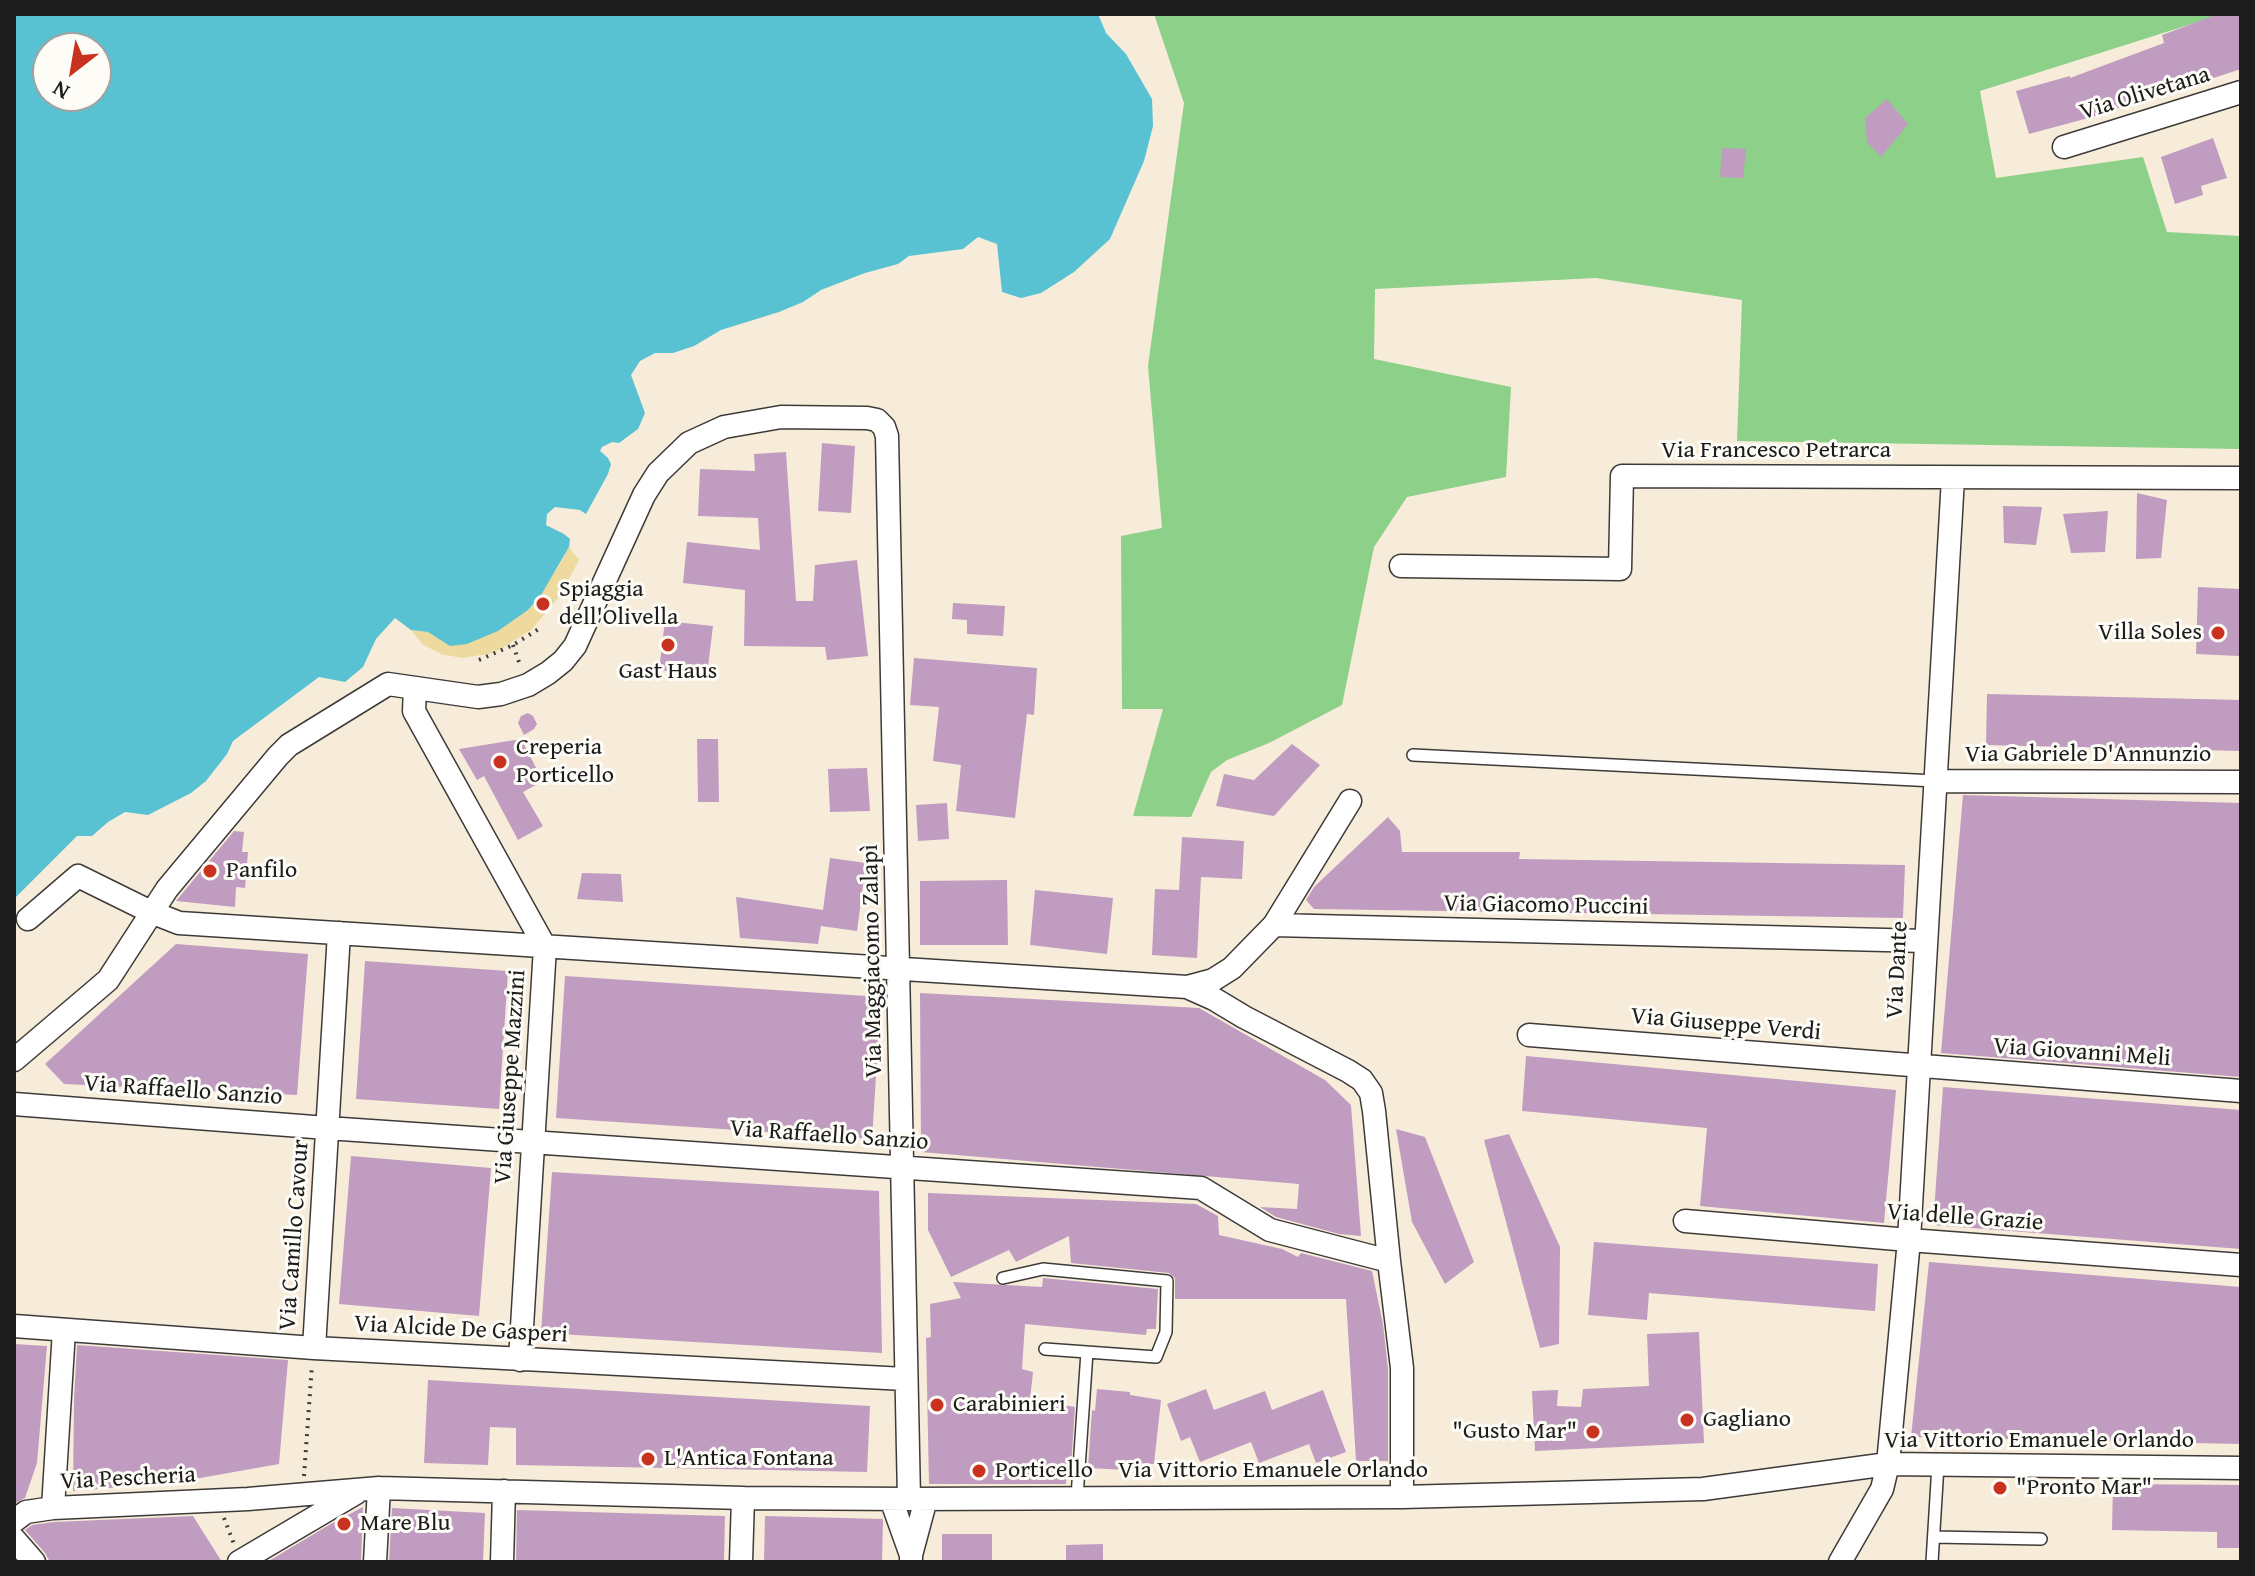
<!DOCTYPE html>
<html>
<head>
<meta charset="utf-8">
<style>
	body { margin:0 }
	#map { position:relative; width:2255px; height:1576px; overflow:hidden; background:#f7ecd9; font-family:"Gentium Book Plus",serif }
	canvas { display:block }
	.frame { position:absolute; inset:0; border:16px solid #1c1c1c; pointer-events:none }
	.north { position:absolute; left:32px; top:32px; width:80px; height:80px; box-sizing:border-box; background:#fdfcf7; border:2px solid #a3a29f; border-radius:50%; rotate:211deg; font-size:22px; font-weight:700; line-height:32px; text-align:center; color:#1c1c1c }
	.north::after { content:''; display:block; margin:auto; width:28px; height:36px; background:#c8321e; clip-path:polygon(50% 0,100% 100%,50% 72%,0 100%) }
</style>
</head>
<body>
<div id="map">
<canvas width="2255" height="1576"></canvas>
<div class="frame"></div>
<div class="north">N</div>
</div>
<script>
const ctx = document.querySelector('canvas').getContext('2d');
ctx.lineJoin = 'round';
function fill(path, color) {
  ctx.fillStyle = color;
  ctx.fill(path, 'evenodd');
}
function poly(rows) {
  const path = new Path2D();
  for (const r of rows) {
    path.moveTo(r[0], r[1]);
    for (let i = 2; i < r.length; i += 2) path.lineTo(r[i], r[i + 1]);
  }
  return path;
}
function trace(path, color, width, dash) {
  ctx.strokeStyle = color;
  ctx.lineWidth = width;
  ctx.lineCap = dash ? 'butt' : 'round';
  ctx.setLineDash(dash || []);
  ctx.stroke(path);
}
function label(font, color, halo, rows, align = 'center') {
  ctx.font = font + ' "Gentium Book Plus",serif';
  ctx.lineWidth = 6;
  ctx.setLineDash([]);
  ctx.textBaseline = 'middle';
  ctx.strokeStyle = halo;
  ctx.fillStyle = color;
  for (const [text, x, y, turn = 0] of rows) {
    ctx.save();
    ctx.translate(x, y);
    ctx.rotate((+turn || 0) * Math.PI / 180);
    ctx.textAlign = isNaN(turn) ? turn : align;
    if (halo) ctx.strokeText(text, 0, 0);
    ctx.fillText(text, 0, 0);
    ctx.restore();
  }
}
fill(poly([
	[1154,14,2223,14,1980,91,1996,178,2143,157,2167,232,2241,236,2241,449,1737,441,1742,300,1596,278,1375,289,1374,359,1511,387,1506,477,1407,497,1374,547,1342,705,1269,743,1227,760,1211,772,1191,817,1133,816,1163,709,1122,709,1121,536,1162,528,1148,366,1184,103]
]), '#8dd089');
fill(poly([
	[569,547,579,560,559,597,531,630,494,653,462,658,441,654,422,644,411,630,428,632,511,620,528,610,560,564]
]), '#eeda9e');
fill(poly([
	[14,14,1098,14,1106,33,1126,54,1152,99,1153,126,1144,161,1110,239,1074,272,1041,293,1021,298,1002,292,997,244,978,237,963,249,909,256,898,264,865,273,821,290,803,302,779,312,721,330,694,346,673,353,655,353,640,361,631,375,645,413,638,429,619,443,612,442,602,447,600,451,608,458,611,464,608,474,586,514,580,510,555,507,547,514,546,525,564,534,570,539,569,547,541,595,528,610,498,631,467,644,450,646,428,632,411,630,395,618,376,639,363,667,345,682,319,677,233,741,227,754,206,781,191,793,148,815,125,812,108,822,92,836,77,836,14,899],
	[48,48,96,48,96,96,48,96]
]), '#58c2d3');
fill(poly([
	[2218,14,2241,14,2241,69,2174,91,2174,88,2103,114,2029,134,2016,91,2070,76,2070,78,2164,43,2162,35],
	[1887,99,1908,124,1881,157,1867,142,1865,118],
	[2213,138,2227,178,2201,186,2203,195,2175,204,2161,157],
	[1722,148,1746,149,1743,178,1720,177],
	[822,443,855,446,851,513,818,511],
	[786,452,796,601,813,601,815,565,857,560,868,656,827,660,825,647,744,646,745,590,683,583,687,542,760,550,758,518,698,516,700,469,755,471,754,454],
	[2137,493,2167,500,2161,558,2136,559],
	[2003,506,2042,507,2036,545,2004,543],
	[2108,511,2105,552,2071,553,2063,514],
	[2198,587,2241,589,2239,656,2196,654],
	[953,603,1005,606,1003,636,967,634,967,620,952,619],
	[665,621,713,626,707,675,659,670],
	[914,658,1037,668,1034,715,1027,714,1015,818,956,811,961,765,933,761,939,707,910,705],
	[1987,694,2241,700,2241,751,1986,745],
	[528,713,533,716,537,724,534,729,524,735,518,723,521,716],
	[521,739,543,781,523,792,543,826,518,840,484,776,477,780,459,749],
	[697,739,718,739,719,802,698,802],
	[1292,744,1320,765,1274,816,1216,806,1224,774,1254,780],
	[867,768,870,811,830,812,828,769],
	[1963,795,2241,803,2241,1077,1941,1053],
	[947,803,949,839,918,841,916,805],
	[1388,817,1400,831,1402,852,1520,852,1519,859,1905,865,1903,918,1314,909,1306,900,1314,887],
	[234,831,244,832,242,852,248,852,245,888,236,887,235,907,176,901],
	[1182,837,1244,841,1242,879,1201,877,1197,958,1152,955,1155,889,1179,890],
	[830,858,866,863,857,931,821,926,818,944,740,938,736,897,823,910],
	[582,873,621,874,623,902,577,899],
	[1007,880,1008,945,920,945,920,881],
	[1035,890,1113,898,1107,954,1030,945],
	[176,944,308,954,297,1095,64,1084,45,1064],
	[365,961,508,971,499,1109,356,1099],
	[565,976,881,997,872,1139,556,1118],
	[920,993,1199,1008,1325,1080,1351,1105,1361,1236,1339,1234,1276,1217,1260,1207,1297,1209,1299,1184,921,1152],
	[1526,1056,1896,1090,1884,1223,1700,1206,1707,1128,1522,1111],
	[1943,1087,2241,1110,2241,1249,1933,1225],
	[1396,1129,1425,1137,1474,1262,1445,1284,1412,1222],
	[1509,1134,1560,1247,1559,1344,1540,1348,1484,1140],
	[351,1156,491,1168,479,1316,339,1304],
	[552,1172,879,1191,882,1353,541,1333],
	[928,1193,1196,1204,1218,1216,1219,1235,1282,1249,1298,1257,1301,1253,1372,1271,1383,1324,1388,1369,1388,1461,1356,1461,1346,1299,1175,1299,1175,1278,1169,1273,1071,1263,1069,1236,1016,1262,1009,1250,951,1277,928,1230],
	[1594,1242,1878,1264,1875,1311,1649,1293,1647,1320,1588,1315],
	[1929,1262,2241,1287,2241,1444,1911,1437],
	[1043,1278,1158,1289,1156,1329,1147,1329,1146,1335,1025,1324,1022,1369,1033,1372,1030,1400,1075,1407,1071,1467,1068,1466,1066,1484,929,1484,926,1338,931,1337,930,1304,961,1298,953,1282,1042,1287],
	[1699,1332,1704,1443,1535,1451,1532,1391,1558,1390,1557,1406,1581,1407,1583,1389,1649,1386,1647,1334],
	[14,1344,47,1346,37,1463,25,1498,14,1504],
	[77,1345,288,1360,279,1464,172,1483,73,1491,74,1400],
	[428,1380,870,1406,867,1472,516,1465,516,1428,490,1427,488,1465,424,1463],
	[1097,1389,1130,1392,1130,1395,1161,1400,1154,1464,1127,1463,1126,1470,1088,1468,1092,1410,1095,1411],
	[1206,1389,1214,1410,1265,1391,1272,1410,1323,1390,1346,1452,1316,1463,1309,1444,1259,1463,1251,1442,1200,1462,1190,1437,1181,1441,1167,1404],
	[2113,1484,2241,1485,2241,1548,2217,1548,2217,1532,2112,1530],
	[363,1507,361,1562,267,1562,329,1525],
	[392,1508,485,1513,483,1562,389,1562],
	[517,1510,725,1516,724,1562,516,1562],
	[193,1516,222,1562,50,1562,45,1553,25,1530,32,1525,54,1522],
	[765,1516,883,1519,882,1562,764,1562],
	[942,1534,992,1534,992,1562,942,1562],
	[1103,1544,1103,1562,1066,1562,1066,1545]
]), '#c09cc0');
const service = poly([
	[1413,755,1935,781],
	[1003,1278,1043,1269,1167,1281,1166,1332,1156,1357,1045,1349],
	[1077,1497,1087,1352],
	[1934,1537,2041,1539],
	[1932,1562,1938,1465]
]);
const minor = poly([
	[2064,147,2241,92],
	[1401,566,1620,569,1622,476,2241,478],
	[415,688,414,711,545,947,520,1360],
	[1935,781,2241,782],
	[28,919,78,876,151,912,179,923,1187,987,1214,999,1244,1017,1348,1071,1362,1080,1371,1093,1374,1111,1389,1261],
	[1274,925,1350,801],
	[1187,987,1213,980,1232,968,1274,925,1926,941],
	[1529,1035,2241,1091],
	[14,1060,108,980,167,889,278,756,289,745,388,684,478,697,501,694,528,685,548,673,563,661,575,646,644,495,658,473,689,443,724,427,781,417,867,418,877,420,884,427,887,436,909,1499],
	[14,1104,327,1128,1201,1188,1270,1230,1389,1261,1402,1368,1402,1497],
	[1685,1221,1909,1240,2241,1265],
	[14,1326,314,1348,905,1379],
	[314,1348,339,933],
	[891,1499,911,1555],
	[53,1508,64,1330],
	[14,1521,26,1512,53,1508,248,1499,379,1488,743,1498,909,1499,1402,1497,1703,1489,1888,1464,2241,1468],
	[14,1539,34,1562],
	[239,1562,356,1493],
	[375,1562,379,1488],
	[502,1562,504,1491],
	[741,1562,743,1498],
	[911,1562,911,1555,926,1499],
	[1840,1562,1882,1489,1888,1464,1909,1240,1953,478]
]);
trace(service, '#3d3b38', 14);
trace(minor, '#3d3b38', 25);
trace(poly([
	[513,645,520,665],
	[479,660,513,645,542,627],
	[304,1476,312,1365],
	[224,1518,234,1544]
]), '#3d3b38', 4, [2, 6]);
trace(service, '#fff', 11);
trace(minor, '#fff', 22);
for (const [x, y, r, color] of [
	[543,604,8,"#c8321e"],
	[2218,633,8,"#c8321e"],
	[668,645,8,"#c8321e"],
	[500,762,8,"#c8321e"],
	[210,871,8,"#c8321e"],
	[937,1405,8,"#c8321e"],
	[1687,1420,8,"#c8321e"],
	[1593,1432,8,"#c8321e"],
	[648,1459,8,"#c8321e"],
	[979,1471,8,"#c8321e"],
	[2000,1488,8,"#c8321e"],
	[344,1524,8,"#c8321e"]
]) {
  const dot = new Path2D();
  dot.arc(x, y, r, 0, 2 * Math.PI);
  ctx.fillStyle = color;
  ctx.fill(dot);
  trace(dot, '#fdfcf7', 3);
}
label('24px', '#1c1c1c', '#fdfcf7', [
	["Via Olivetana",2145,94,-17],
	["Via Francesco Petrarca",1776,451],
	["Via Gabriele D'Annunzio",2088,755],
	["Via Giacomo Puccini",1546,906,1],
	["Via Maggiacomo Zalapì",873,961,-91],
	["Via Dante",1898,970,-87],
	["Via Giuseppe Verdi",1726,1025,5],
	["Via Giovanni Meli",2082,1053,4],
	["Via Giuseppe Mazzini",511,1077,-86],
	["Via Raffaello Sanzio",183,1091,4],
	["Via Raffaello Sanzio",829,1136,4],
	["Via delle Grazie",1965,1218,4],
	["Via Camillo Cavour",295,1235,-86],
	["Via Alcide De Gasperi",461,1330,3],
	["Via Vittorio Emanuele Orlando",2039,1441],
	["Via Vittorio Emanuele Orlando",1273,1471],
	["Via Pescheria",128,1479,-3]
]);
label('24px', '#1c1c1c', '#fdfcf7', [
	["Spiaggia",559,590],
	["dell'Olivella",559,618],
	["Villa Soles",2202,633,"right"],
	["Gast Haus",668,672,"center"],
	["Creperia",516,748],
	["Porticello",516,776],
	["Panfilo",226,871],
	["Carabinieri",953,1405],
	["Gagliano",1703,1420],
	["\"Gusto Mar\"",1577,1432,"right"],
	["L'Antica Fontana",664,1459],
	["Porticello",995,1471],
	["\"Pronto Mar\"",2016,1488],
	["Mare Blu",360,1524]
], 'left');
</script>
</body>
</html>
